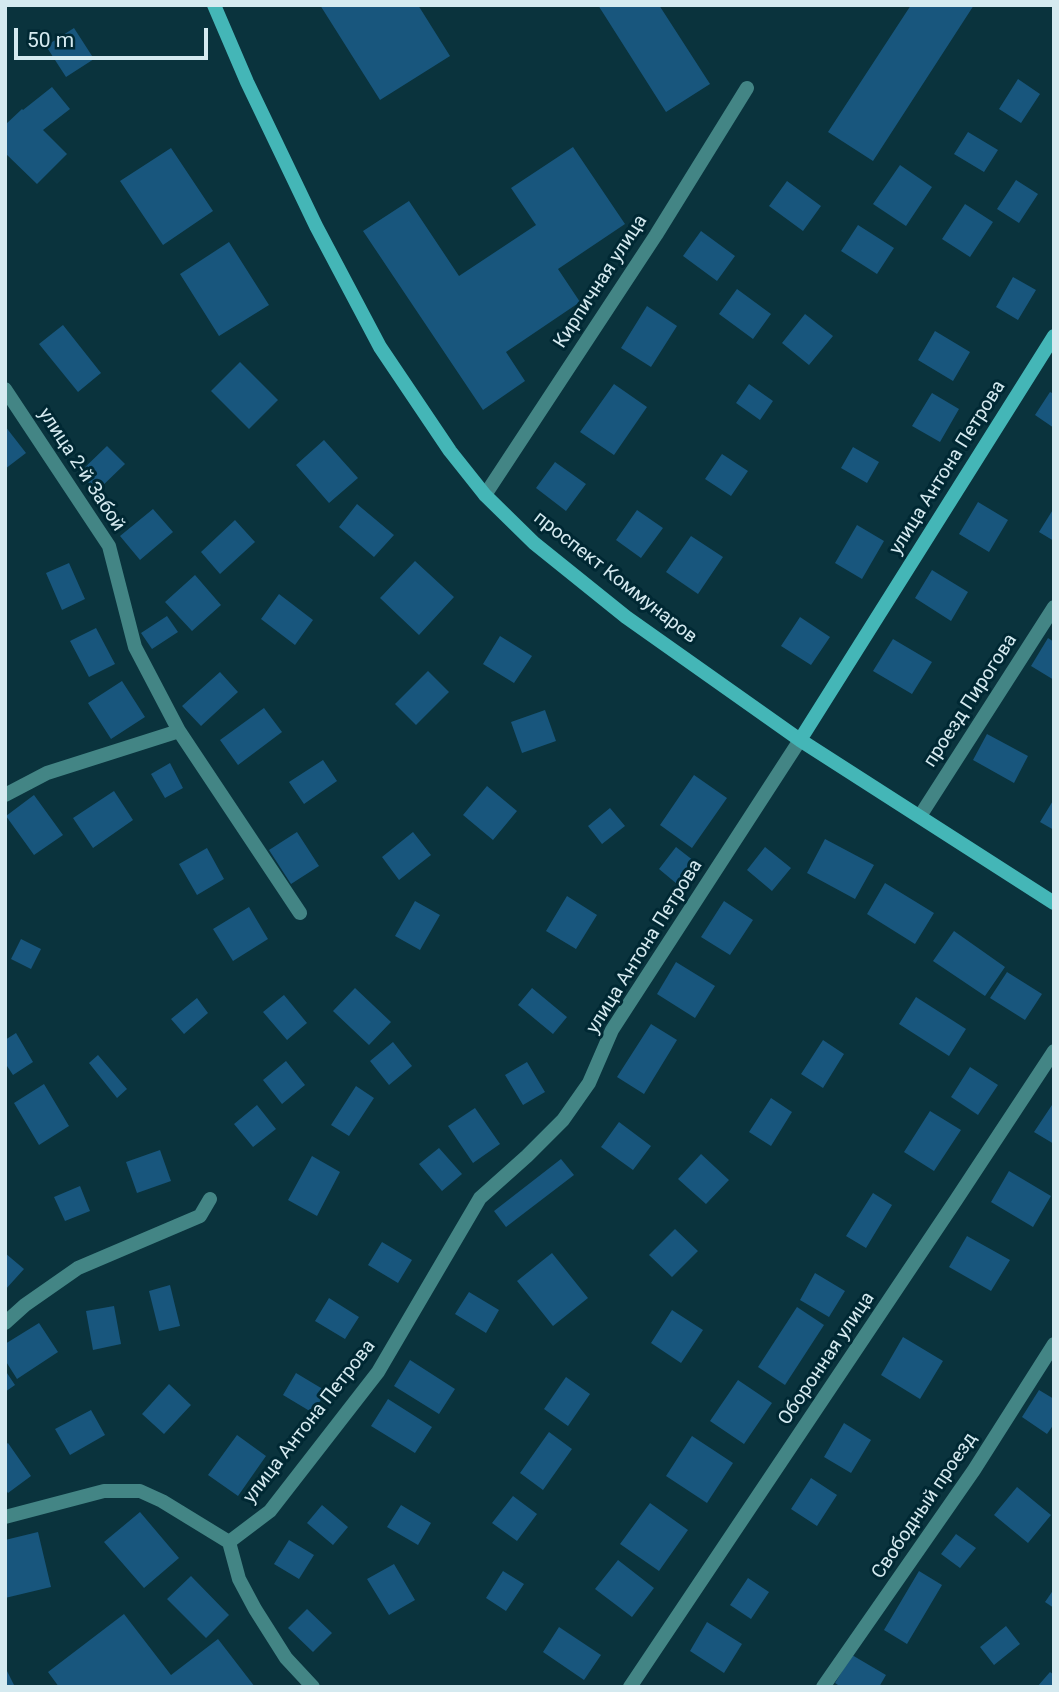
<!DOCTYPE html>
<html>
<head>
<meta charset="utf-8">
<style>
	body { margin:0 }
	#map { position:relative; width:1059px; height:1692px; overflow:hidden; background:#0a333d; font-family:Roboto,sans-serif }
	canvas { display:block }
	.frame { position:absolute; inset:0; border:7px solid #d5eaf0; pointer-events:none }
	.scale { position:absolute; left:14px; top:28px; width:194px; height:32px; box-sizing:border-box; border:4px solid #d5eaf0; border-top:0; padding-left:9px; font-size:21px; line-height:24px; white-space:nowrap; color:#d5eaf0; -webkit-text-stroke:5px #002833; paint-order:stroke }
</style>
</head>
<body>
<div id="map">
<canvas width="1059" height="1692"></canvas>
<div class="frame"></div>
<div class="scale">50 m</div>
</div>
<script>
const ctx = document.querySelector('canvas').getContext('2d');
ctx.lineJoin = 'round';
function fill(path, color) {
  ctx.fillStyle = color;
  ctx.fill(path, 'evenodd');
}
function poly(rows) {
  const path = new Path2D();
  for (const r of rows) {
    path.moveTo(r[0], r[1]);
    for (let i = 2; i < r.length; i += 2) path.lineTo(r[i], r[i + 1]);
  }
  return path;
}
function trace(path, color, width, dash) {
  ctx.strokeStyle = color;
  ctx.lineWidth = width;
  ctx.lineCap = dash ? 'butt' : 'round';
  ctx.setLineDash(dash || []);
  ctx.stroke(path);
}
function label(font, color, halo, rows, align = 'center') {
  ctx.font = font + ' Roboto,sans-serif';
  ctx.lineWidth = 6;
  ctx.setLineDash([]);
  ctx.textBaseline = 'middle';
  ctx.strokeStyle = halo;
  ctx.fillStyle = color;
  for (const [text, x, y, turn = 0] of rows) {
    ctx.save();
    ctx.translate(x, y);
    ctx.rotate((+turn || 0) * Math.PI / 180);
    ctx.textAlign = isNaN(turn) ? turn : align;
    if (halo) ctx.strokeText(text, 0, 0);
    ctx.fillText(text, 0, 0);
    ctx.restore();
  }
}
fill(poly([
	[320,5,418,5,450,56,380,100],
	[598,5,659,5,710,84,666,112],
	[911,5,974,5,873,161,828,132],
	[74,28,94,59,66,77,46,46],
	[1018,79,1040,94,1021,123,999,109],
	[52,87,70,109,43,130,67,154,37,184,5,153,5,125,22,109,23,110],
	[968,132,998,150,984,172,954,154],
	[573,147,625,224,558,269,580,302,506,352,525,381,483,410,363,231,409,201,459,276,536,225,511,188],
	[171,148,213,211,163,245,120,181],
	[900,165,932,187,906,226,873,204],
	[1016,180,1038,194,1019,223,997,209],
	[787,181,821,206,803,231,769,206],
	[965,204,993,222,970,257,942,239],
	[858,225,894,248,877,274,841,251],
	[701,231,735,256,717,281,683,256],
	[229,242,269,305,219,336,180,274],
	[1013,277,1036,290,1018,320,996,307],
	[737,289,771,314,753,339,719,314],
	[647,306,677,326,651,367,621,348],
	[805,314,833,336,809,365,782,343],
	[63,325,101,373,78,392,39,344],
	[935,331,970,352,953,381,918,360],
	[240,362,278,400,249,429,211,391],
	[614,384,647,407,614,455,580,432],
	[749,384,773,401,760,420,736,403],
	[1050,392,1054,394,1054,428,1035,415],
	[932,393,959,409,940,442,912,426],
	[5,426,26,453,5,469],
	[324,440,358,478,329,503,296,465],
	[107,446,125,464,97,491,79,473],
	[853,447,879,462,867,483,841,468],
	[722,454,748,471,731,496,705,479],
	[555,462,586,484,566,511,536,488],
	[978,502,1008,520,989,552,959,534],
	[357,504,394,535,374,557,339,527],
	[1054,508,1054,541,1039,532],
	[153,509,173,532,140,560,120,536],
	[637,510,663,528,641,558,616,540],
	[235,520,255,542,220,574,201,552],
	[857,525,884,541,862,579,835,563],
	[691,536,723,557,698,594,666,572],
	[415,561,454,597,419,635,380,598],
	[69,563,85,599,62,610,46,573],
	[932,570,968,592,951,621,915,598],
	[195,575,221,605,192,631,165,602],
	[279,594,313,620,295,645,261,619],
	[167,616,178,632,152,649,141,633],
	[800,617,830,637,811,665,781,646],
	[96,628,115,664,89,677,70,641],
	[500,636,532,656,514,683,483,664],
	[1048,638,1054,642,1054,680,1031,666],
	[893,639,932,662,912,694,873,671],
	[428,671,449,692,416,725,395,704],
	[220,672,238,692,201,726,182,706],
	[122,681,145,717,111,739,88,703],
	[264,708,282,732,238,765,220,740],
	[545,710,556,741,522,753,511,722],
	[987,734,1028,756,1014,783,973,760],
	[323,760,337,781,304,804,289,782],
	[170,763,183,788,165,798,151,774],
	[694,775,727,798,692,848,660,825],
	[487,786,517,811,493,840,463,815],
	[114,791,133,820,93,848,73,818],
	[34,795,63,835,34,855,6,816],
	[1054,799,1054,830,1040,822],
	[610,808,625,826,602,844,588,826],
	[297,832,319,866,291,884,269,850],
	[413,832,431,855,399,880,382,857],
	[825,839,874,865,855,899,807,873],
	[676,847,694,861,677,884,659,869],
	[765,847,791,868,772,891,747,870],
	[207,848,224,879,197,895,179,864],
	[885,883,934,913,915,944,867,914],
	[567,896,597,915,576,949,546,931],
	[415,901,440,915,420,950,395,936],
	[724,901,753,920,730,955,701,937],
	[249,907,268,939,233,961,213,929],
	[954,931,1005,967,985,996,933,961],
	[21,939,41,949,31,969,11,959],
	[676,962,715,986,695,1018,657,994],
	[1007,972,1042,994,1025,1020,990,998],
	[355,988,391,1022,369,1045,333,1011],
	[532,988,567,1017,553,1034,518,1005],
	[284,995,307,1023,287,1040,263,1012],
	[916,997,966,1029,949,1056,899,1024],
	[197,998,208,1013,184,1034,171,1019],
	[651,1024,677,1040,644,1094,617,1077],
	[16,1033,33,1062,13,1075,5,1063,5,1040],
	[823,1040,844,1054,823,1088,801,1074],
	[393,1042,412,1066,389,1085,370,1061],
	[98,1055,127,1089,117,1098,89,1063],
	[286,1061,305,1085,282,1104,263,1080],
	[527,1062,545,1092,523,1105,505,1075],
	[970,1067,998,1085,978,1115,951,1097],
	[44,1084,69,1126,39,1145,14,1103],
	[356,1086,374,1098,349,1136,331,1125],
	[771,1098,792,1112,771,1146,749,1132],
	[1054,1102,1054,1144,1034,1132],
	[257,1105,276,1129,253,1147,234,1124],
	[475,1108,500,1144,473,1163,448,1126],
	[930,1111,961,1130,934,1171,904,1152],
	[619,1122,651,1146,633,1170,601,1147],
	[439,1148,462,1174,442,1191,419,1164],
	[160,1150,171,1181,137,1193,126,1162],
	[701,1154,729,1180,706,1204,678,1179],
	[312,1156,340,1172,317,1216,288,1200],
	[561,1159,574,1175,506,1227,494,1211],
	[1009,1171,1051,1196,1033,1227,991,1202],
	[80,1186,90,1211,65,1221,54,1197],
	[873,1193,892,1205,866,1248,846,1236],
	[675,1229,698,1251,672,1277,649,1255],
	[967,1236,1010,1260,991,1291,949,1267],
	[382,1242,412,1260,398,1283,368,1265],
	[5,1253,24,1269,5,1290],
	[552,1253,588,1298,553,1326,517,1281],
	[815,1273,845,1291,829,1317,800,1300],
	[170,1285,180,1326,159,1331,149,1291],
	[469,1292,499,1310,486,1333,455,1314],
	[329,1298,359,1317,345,1339,315,1321],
	[114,1306,121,1344,93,1350,86,1311],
	[797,1307,824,1325,785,1385,758,1367],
	[672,1310,703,1330,681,1363,651,1343],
	[39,1323,58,1352,17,1379,5,1360,5,1344],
	[903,1337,943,1361,920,1399,881,1375],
	[410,1360,455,1389,439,1414,394,1386],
	[5,1370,15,1385,5,1392],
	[296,1373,326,1391,313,1413,283,1395],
	[566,1377,590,1394,568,1426,544,1409],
	[738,1380,772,1403,744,1444,710,1421],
	[169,1384,191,1405,164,1434,142,1414],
	[1039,1390,1054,1399,1054,1424,1047,1434,1022,1417],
	[388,1399,432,1427,415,1453,371,1426],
	[91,1410,105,1435,70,1455,55,1429],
	[844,1423,871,1440,851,1473,824,1457],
	[549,1432,572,1449,543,1490,520,1473],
	[237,1435,266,1456,238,1496,208,1475],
	[692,1436,733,1463,707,1503,666,1476],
	[8,1443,31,1476,8,1493,5,1489,5,1445],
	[811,1478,837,1495,817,1526,791,1509],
	[1017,1487,1051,1515,1028,1543,994,1515],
	[513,1496,537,1514,517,1541,492,1523],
	[650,1503,688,1530,659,1571,620,1544],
	[322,1505,348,1527,333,1545,307,1523],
	[401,1505,431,1523,418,1545,387,1527],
	[140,1512,179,1558,144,1588,104,1542],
	[38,1532,51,1587,5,1598,5,1540],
	[956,1534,976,1548,960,1568,941,1554],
	[289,1540,314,1555,299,1579,274,1564],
	[618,1560,654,1588,632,1617,595,1589],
	[394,1564,415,1600,389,1615,367,1579],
	[503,1571,524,1584,506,1611,486,1598],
	[919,1571,942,1585,907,1644,884,1630],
	[191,1576,229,1615,206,1638,167,1599],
	[748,1578,769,1592,751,1619,730,1605],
	[1054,1589,1054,1608,1045,1602],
	[307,1609,332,1633,313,1652,288,1628],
	[124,1614,171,1675,218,1639,255,1687,59,1687,48,1672],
	[707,1622,742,1644,724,1673,690,1651],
	[1006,1626,1020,1644,994,1665,980,1647],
	[559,1627,601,1655,584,1680,543,1652],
	[852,1655,886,1675,879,1687,841,1687,835,1683],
	[5,1667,15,1687,5,1687],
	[1050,1672,1054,1675,1054,1687,1037,1687]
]), '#18567d');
trace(poly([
	[5,389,109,546,135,647,179,731,300,913],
	[485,495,656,235,747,88],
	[5,795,47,773,179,731],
	[920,816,1054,607],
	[5,1323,25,1305,78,1268,200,1216,210,1199],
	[5,1517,104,1491,140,1491,162,1501,229,1542],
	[229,1542,270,1511,378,1372,480,1198,527,1156,563,1120,589,1083,612,1030,800,740],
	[229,1542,239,1579,255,1609,286,1658,313,1687],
	[630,1687,956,1200,1054,1051],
	[823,1687,974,1470,1054,1344]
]), '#438585', 14);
trace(poly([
	[214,5,247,82,316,226,380,347,450,451,485,495,534,543,626,617,800,740,1054,903],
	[800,740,1054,336]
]), '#44b6b7', 14);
label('19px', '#d5eaf0', '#002833', [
	["Кирпичная улица",601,282,-57],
	["улица Антона Петрова",948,468,-58],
	["улица 2-й Забой",81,470,57],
	["проспект Коммунаров",615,578,38],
	["проезд Пирогова",971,701,-57],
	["улица Антона Петрова",645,947,-58],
	["Оборонная улица",827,1359,-56],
	["улица Антона Петрова",310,1422,-52],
	["Свободный проезд",925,1506,-56]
]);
</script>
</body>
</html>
